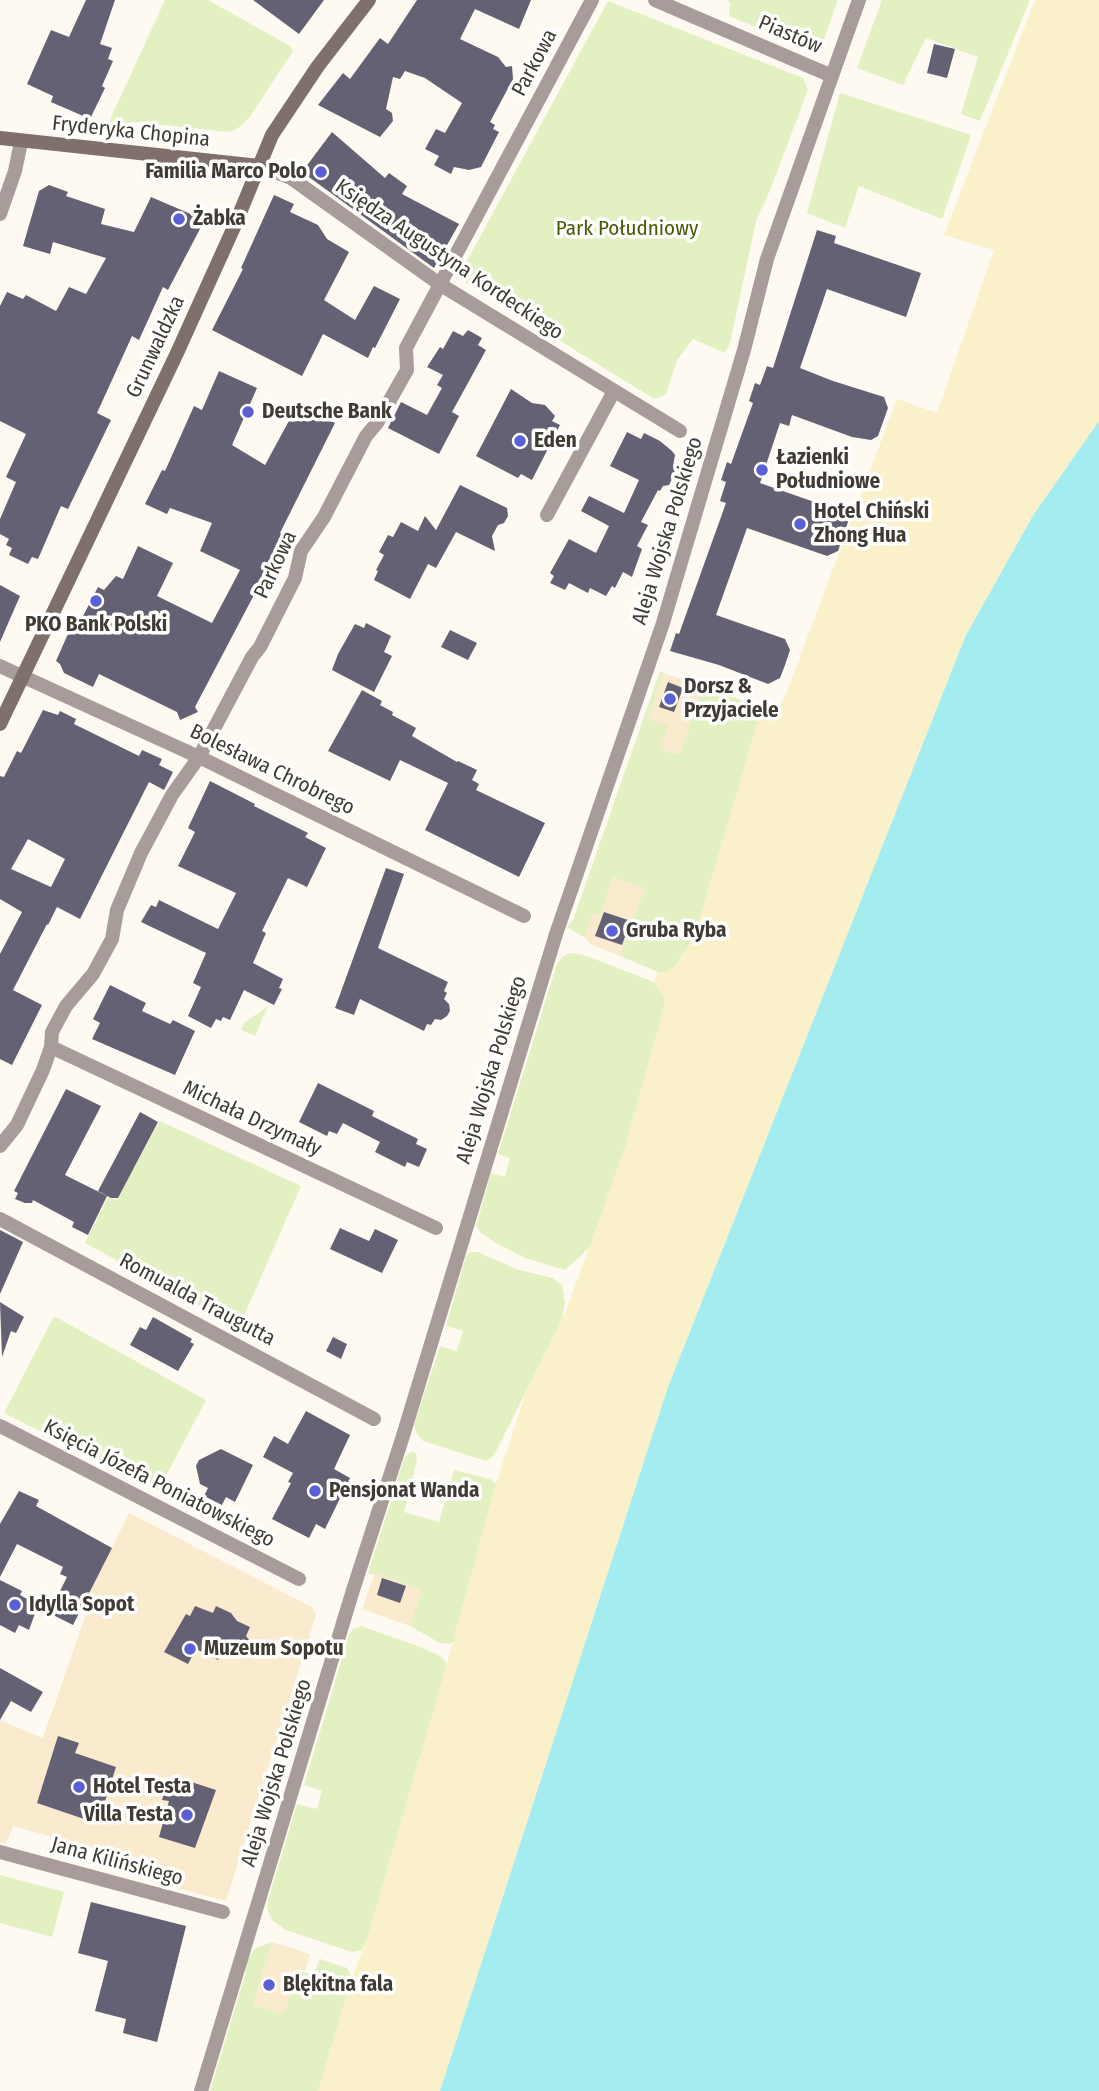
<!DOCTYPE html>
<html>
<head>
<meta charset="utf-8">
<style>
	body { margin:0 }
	canvas { display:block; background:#fef9f1 }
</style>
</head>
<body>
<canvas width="1099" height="2091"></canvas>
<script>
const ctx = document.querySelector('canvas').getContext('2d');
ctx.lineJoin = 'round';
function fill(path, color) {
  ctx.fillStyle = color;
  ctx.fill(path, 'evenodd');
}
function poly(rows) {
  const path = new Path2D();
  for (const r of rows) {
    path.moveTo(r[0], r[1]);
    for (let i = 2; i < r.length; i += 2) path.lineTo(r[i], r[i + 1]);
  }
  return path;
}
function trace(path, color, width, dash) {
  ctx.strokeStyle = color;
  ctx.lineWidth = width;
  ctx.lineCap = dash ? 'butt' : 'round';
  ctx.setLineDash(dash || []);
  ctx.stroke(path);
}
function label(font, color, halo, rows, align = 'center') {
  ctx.font = font + ' "Fira Sans Condensed",sans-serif';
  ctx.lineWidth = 7;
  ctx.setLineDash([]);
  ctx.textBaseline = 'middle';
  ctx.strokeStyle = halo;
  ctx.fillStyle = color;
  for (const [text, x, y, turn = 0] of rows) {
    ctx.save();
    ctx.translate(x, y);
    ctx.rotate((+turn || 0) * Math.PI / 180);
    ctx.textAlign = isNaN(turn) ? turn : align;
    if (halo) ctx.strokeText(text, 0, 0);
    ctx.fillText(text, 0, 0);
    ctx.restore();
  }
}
fill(poly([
	[664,673,703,686,679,755,660,748,648,719],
	[614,876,645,888,620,956,592,945,584,937,593,914,599,916],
	[129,1513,312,1607,316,1615,226,1901,150,1881,154,1865,13,1826,6,1844,0,1842,0,1720,43,1738,87,1611,82,1609],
	[375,1573,423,1590,410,1626,362,1609],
	[272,1942,310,1954,305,1971,298,1969,284,2015,253,2005]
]), '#faebcf');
fill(poly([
	[165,0,208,0,290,46,293,51,249,118,237,129,229,132,155,124,155,121,108,124],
	[726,0,838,0,821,47,813,51,729,16,730,2],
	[882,0,1030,0,980,121,961,114,978,57,926,38,903,85,857,68],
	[608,1,803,78,808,90,771,188,756,221,730,343,725,353,693,339,677,360,666,394,659,398,653,398,466,283,462,270],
	[840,93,971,135,942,219,859,186,845,228,807,213],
	[660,671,664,673,648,719,668,726,660,748,679,755,703,686,746,702,756,712,758,721,696,932,677,964,667,972,658,972,620,956,645,888,613,877,600,916,593,914,584,937,567,927,573,920],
	[571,953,584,955,654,982,666,1000,625,1148,590,1247,565,1270,525,1258,496,1243,480,1232,476,1226,491,1173,505,1177,510,1158,498,1154,557,964,562,957],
	[268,1006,255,1036,241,1030,244,1023],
	[160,1121,301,1186,239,1327,85,1243,108,1197,116,1200],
	[470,1252,478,1252,516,1269,552,1278,562,1285,565,1303,562,1320,494,1455,486,1461,423,1441,417,1434,414,1425,440,1346,457,1351,463,1331,446,1326,466,1256],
	[54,1316,206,1400,158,1491,4,1413],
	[412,1452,416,1453,417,1460,404,1512,439,1522,454,1470,490,1479,496,1484,453,1642,449,1644,440,1643,410,1626,422,1590,375,1573,374,1575,368,1573,405,1456],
	[361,1626,420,1647,442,1657,447,1664,368,1936,362,1950,352,1952,286,1930,272,1920,268,1911,268,1900,297,1804,317,1809,322,1791,304,1785,349,1635,353,1629],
	[0,1875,64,1892,52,1937,0,1923],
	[272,1942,253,2005,284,2014,298,1969,313,1976,320,1959,347,1968,352,1978,318,2091,210,2091,246,1972,244,1970,249,1956,256,1948]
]), '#e2f0c2');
fill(poly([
	[1035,0,1099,0,1099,421,1034,514,966,635,668,1387,440,2091,318,2091,352,1978,368,1936,447,1664,496,1484,526,1392,565,1314,625,1148,666,1001,654,982,658,972,667,972,677,964,696,932,758,721,756,712,773,717,786,694,897,399,937,413,994,250,944,235]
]), '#faf0ca');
fill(poly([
	[1099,421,1099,2091,440,2091,668,1387,966,635,1034,514]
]), '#a3edf0');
fill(poly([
	[86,0,115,0,100,44,112,48,108,59,113,61,102,86,105,88,90,119,51,102,53,96,27,84,51,30,69,37],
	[253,0,324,0,299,34],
	[417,0,531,0,519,29,475,9,460,39,498,57,506,67,512,66,513,79,490,122,495,125,493,129,499,132,481,167,469,170,454,167,451,174,434,165,439,156,425,149,436,129,445,133,462,103,425,78,405,71,400,79,393,77,386,109,392,113,393,121,380,137,318,105,343,73,350,79,380,38,388,44],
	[934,44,955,49,947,78,927,73],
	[332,132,385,178,389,173,407,186,402,194,459,224,434,268,302,172],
	[49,185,68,192,66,196,105,209,101,224,134,232,151,197,200,218,202,225,168,290,163,287,139,340,132,336,97,413,111,420,68,509,61,506,38,559,32,557,28,564,9,555,12,548,6,545,9,539,0,534,0,519,16,482,6,477,26,434,0,421,0,306,7,292,23,299,26,295,56,311,69,287,86,294,106,258,53,242,50,254,23,246,39,191],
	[274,195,294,204,290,212,318,225,327,239,349,252,324,300,355,320,374,286,400,299,375,348,373,347,368,358,323,334,302,376,212,330,243,269,241,268],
	[817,230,836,236,834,243,921,273,906,317,827,289,800,368,833,381,884,397,888,408,878,436,871,440,852,437,792,415,789,426,780,423,760,483,843,512,848,522,838,551,827,556,747,528,716,615,785,639,790,650,785,665,780,678,768,684,719,665,670,651,676,633,679,634,726,503,720,501,726,482,721,480,727,462,731,464,740,439,753,403,749,401,755,383,760,385,767,366,773,368],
	[468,330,482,338,478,345,486,350,452,412,459,416,439,454,388,428,401,402,427,415,442,388,437,385,443,375,427,367,440,347,443,349,453,331,463,336],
	[219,371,257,388,232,445,265,465,297,406,335,423,280,533,296,540,287,559,275,555,195,707,198,712,180,720,177,712,99,674,93,687,64,673,60,664,56,661,67,636,81,620,98,587,104,590,116,576,123,579,138,546,173,563,157,596,212,623,240,570,200,551,212,523,170,508,167,514,145,504,162,470,165,471,194,406,202,410],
	[511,389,532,403,545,405,555,416,552,421,560,425,532,480,521,474,518,478,476,456],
	[627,432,641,439,644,433,660,441,672,451,675,455,673,466,675,473,669,485,663,486,660,491,658,490,641,522,648,525,637,546,642,549,632,577,623,572,615,588,612,586,606,596,590,588,588,593,569,583,565,590,550,583,554,576,550,573,569,539,596,553,609,526,581,511,589,496,624,513,639,480,610,466],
	[460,485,507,508,508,516,504,523,498,525,492,536,495,551,456,532,436,568,428,564,410,599,374,580,378,571,376,570,384,555,379,552,388,535,393,537,401,522,418,531,425,516,436,530],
	[0,585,20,596,0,642],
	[366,623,391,636,384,652,392,656,374,692,332,670,338,654,355,624,364,628],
	[450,630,477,643,468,660,441,647],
	[668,682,683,688,674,712,659,707],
	[362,690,382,701,380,705,393,712,392,715,416,728,412,736,457,762,458,761,477,770,472,780,479,784,476,790,545,823,519,877,425,830,448,783,400,760,390,781,328,751],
	[43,710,58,715,60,711,76,719,74,724,139,756,142,750,162,759,159,765,173,772,164,790,149,782,80,919,57,907,48,925,47,924,13,990,42,1005,12,1065,0,1059,0,954,22,912,0,899,0,776,4,777,17,751,21,753],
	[28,839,65,859,51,887,11,869],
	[210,781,255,804,254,806,308,833,305,837,326,848,307,887,288,878,262,931,266,933,253,963,283,979,279,988,282,989,274,1005,244,990,230,1020,223,1017,221,1021,216,1019,211,1028,188,1016,201,987,193,983,206,953,141,922,151,905,156,907,159,900,218,929,236,893,178,866,195,832,188,828],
	[386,868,404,874,378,948,448,982,444,991,447,993,444,999,449,1004,450,1011,447,1016,441,1020,435,1019,431,1025,427,1024,424,1031,360,999,354,1015,335,1008],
	[604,912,631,921,622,945,595,936],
	[110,985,146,1003,142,1011,170,1024,173,1020,195,1031,175,1075,92,1039,100,1023,93,1019],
	[318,1083,374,1111,372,1116,418,1139,416,1144,427,1149,419,1167,407,1162,405,1167,375,1152,380,1142,343,1123,337,1134,329,1131,327,1136,299,1122],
	[66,1089,101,1106,65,1175,107,1196,88,1235,72,1227,74,1222,33,1200,32,1203,25,1203,15,1199,18,1193,14,1191],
	[140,1112,158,1122,118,1198,111,1198,98,1191],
	[340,1228,369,1241,375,1229,398,1240,382,1273,330,1249],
	[0,1230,23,1242,0,1294],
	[0,1302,24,1317,16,1333,11,1331,2,1357],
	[153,1317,192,1339,190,1342,194,1344,178,1371,130,1345,140,1327,146,1330],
	[333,1337,347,1344,341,1359,326,1351],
	[306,1411,350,1435,334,1469,350,1478,325,1529,316,1524,309,1538,272,1519,291,1483,288,1482,293,1473,263,1457,274,1436,288,1444],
	[221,1449,253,1465,235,1502,226,1497,222,1505,204,1496,208,1488,200,1484,196,1466,199,1460],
	[19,1491,39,1500,36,1506,112,1548,73,1625,49,1613,67,1577,60,1574,63,1567,17,1544,0,1577,0,1524],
	[382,1578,406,1586,400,1603,377,1595],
	[0,1580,22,1591,20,1595,38,1605,29,1630,19,1625,15,1633,0,1625],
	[195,1606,213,1613,216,1606,231,1613,237,1621,250,1627,246,1636,259,1652,226,1645,218,1660,196,1649,188,1664,164,1652,186,1614,190,1616],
	[0,1668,43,1692,31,1712,11,1701,0,1720],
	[58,1736,79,1743,75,1753,116,1767,99,1820,89,1816,87,1820,37,1803],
	[176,1777,216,1790,195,1848,159,1837,169,1801,162,1800,168,1781,174,1783],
	[91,1902,186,1926,157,2042,123,2033,126,2019,95,2011,108,1961,78,1953]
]), '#646174');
trace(poly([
	[655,0,832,76],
	[259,166,291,178,441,285,680,431],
	[0,214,15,171,21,142],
	[547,515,614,391],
	[0,666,199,757,524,916],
	[51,1047,436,1228],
	[0,1146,17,1125,43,1070,51,1047,52,1032,66,1006,93,974,112,939,117,910,141,853,172,795,199,757,252,657,260,647,295,578,301,551,324,517,366,436,377,423,407,370,406,348,592,0],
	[0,1219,374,1419],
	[0,1426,299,1579],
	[0,1852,223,1912],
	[201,2091,353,1590,402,1439,556,934,663,623,744,350,767,259,859,0]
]), '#a79c99', 14);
trace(poly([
	[0,138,259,166],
	[0,724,177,353,234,227,272,135,318,66,369,0]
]), '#7f706c', 14);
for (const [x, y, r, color] of [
	[321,172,7,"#5a5fd6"],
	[179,219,7,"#5a5fd6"],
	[248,412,7,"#5a5fd6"],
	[520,441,7,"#5a5fd6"],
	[762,470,7,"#5a5fd6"],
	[800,524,7,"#5a5fd6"],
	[96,601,7,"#5a5fd6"],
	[670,699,7,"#5a5fd6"],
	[612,931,7,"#5a5fd6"],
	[315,1491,7,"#5a5fd6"],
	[15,1605,7,"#5a5fd6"],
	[190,1649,7,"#5a5fd6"],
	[79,1787,7,"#5a5fd6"],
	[187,1815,7,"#5a5fd6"],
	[269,1985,7,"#5a5fd6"]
]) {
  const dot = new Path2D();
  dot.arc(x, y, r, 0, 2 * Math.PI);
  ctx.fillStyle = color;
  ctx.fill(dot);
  trace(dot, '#fff', 2.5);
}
label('21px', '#403c33', '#fff', [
	["Piastów",790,35,23],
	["Parkowa",535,63,-62],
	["Fryderyka Chopina",131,132,6],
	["Księdza Augustyna Kordeckiego",449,260,34],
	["Grunwaldzka",156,347,-65],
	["Aleja Wojska Polskiego",668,531,-73],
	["Parkowa",276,565,-65],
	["Bolesława Chrobrego",272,770,26],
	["Aleja Wojska Polskiego",492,1070,-73],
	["Michała Drzymały",252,1119,25],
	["Romualda Traugutta",197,1300,28],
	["Księcia Józefa Poniatowskiego",159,1484,27],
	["Aleja Wojska Polskiego",277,1773,-73],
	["Jana Kilińskiego",117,1862,15]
]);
label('bold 21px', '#403c33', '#fff', [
	["Familia Marco Polo",307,172,"right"],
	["Żabka",193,219],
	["Deutsche Bank",262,412],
	["Eden",534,441],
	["Łazienki",776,458],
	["Południowe",776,482],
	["Hotel Chiński",814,512],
	["Zhong Hua",814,536],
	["PKO Bank Polski",96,625,"center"],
	["Dorsz &",684,687],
	["Przyjaciele",684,711],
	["Gruba Ryba",626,931],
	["Pensjonat Wanda",329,1491],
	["Idylla Sopot",29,1605],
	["Muzeum Sopotu",204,1649],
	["Hotel Testa",93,1787],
	["Villa Testa",173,1815,"right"],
	["Blękitna fala",283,1985]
], 'left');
label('21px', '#4a5b06', '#fff', [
	["Park Południowy",627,229]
]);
</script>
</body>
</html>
